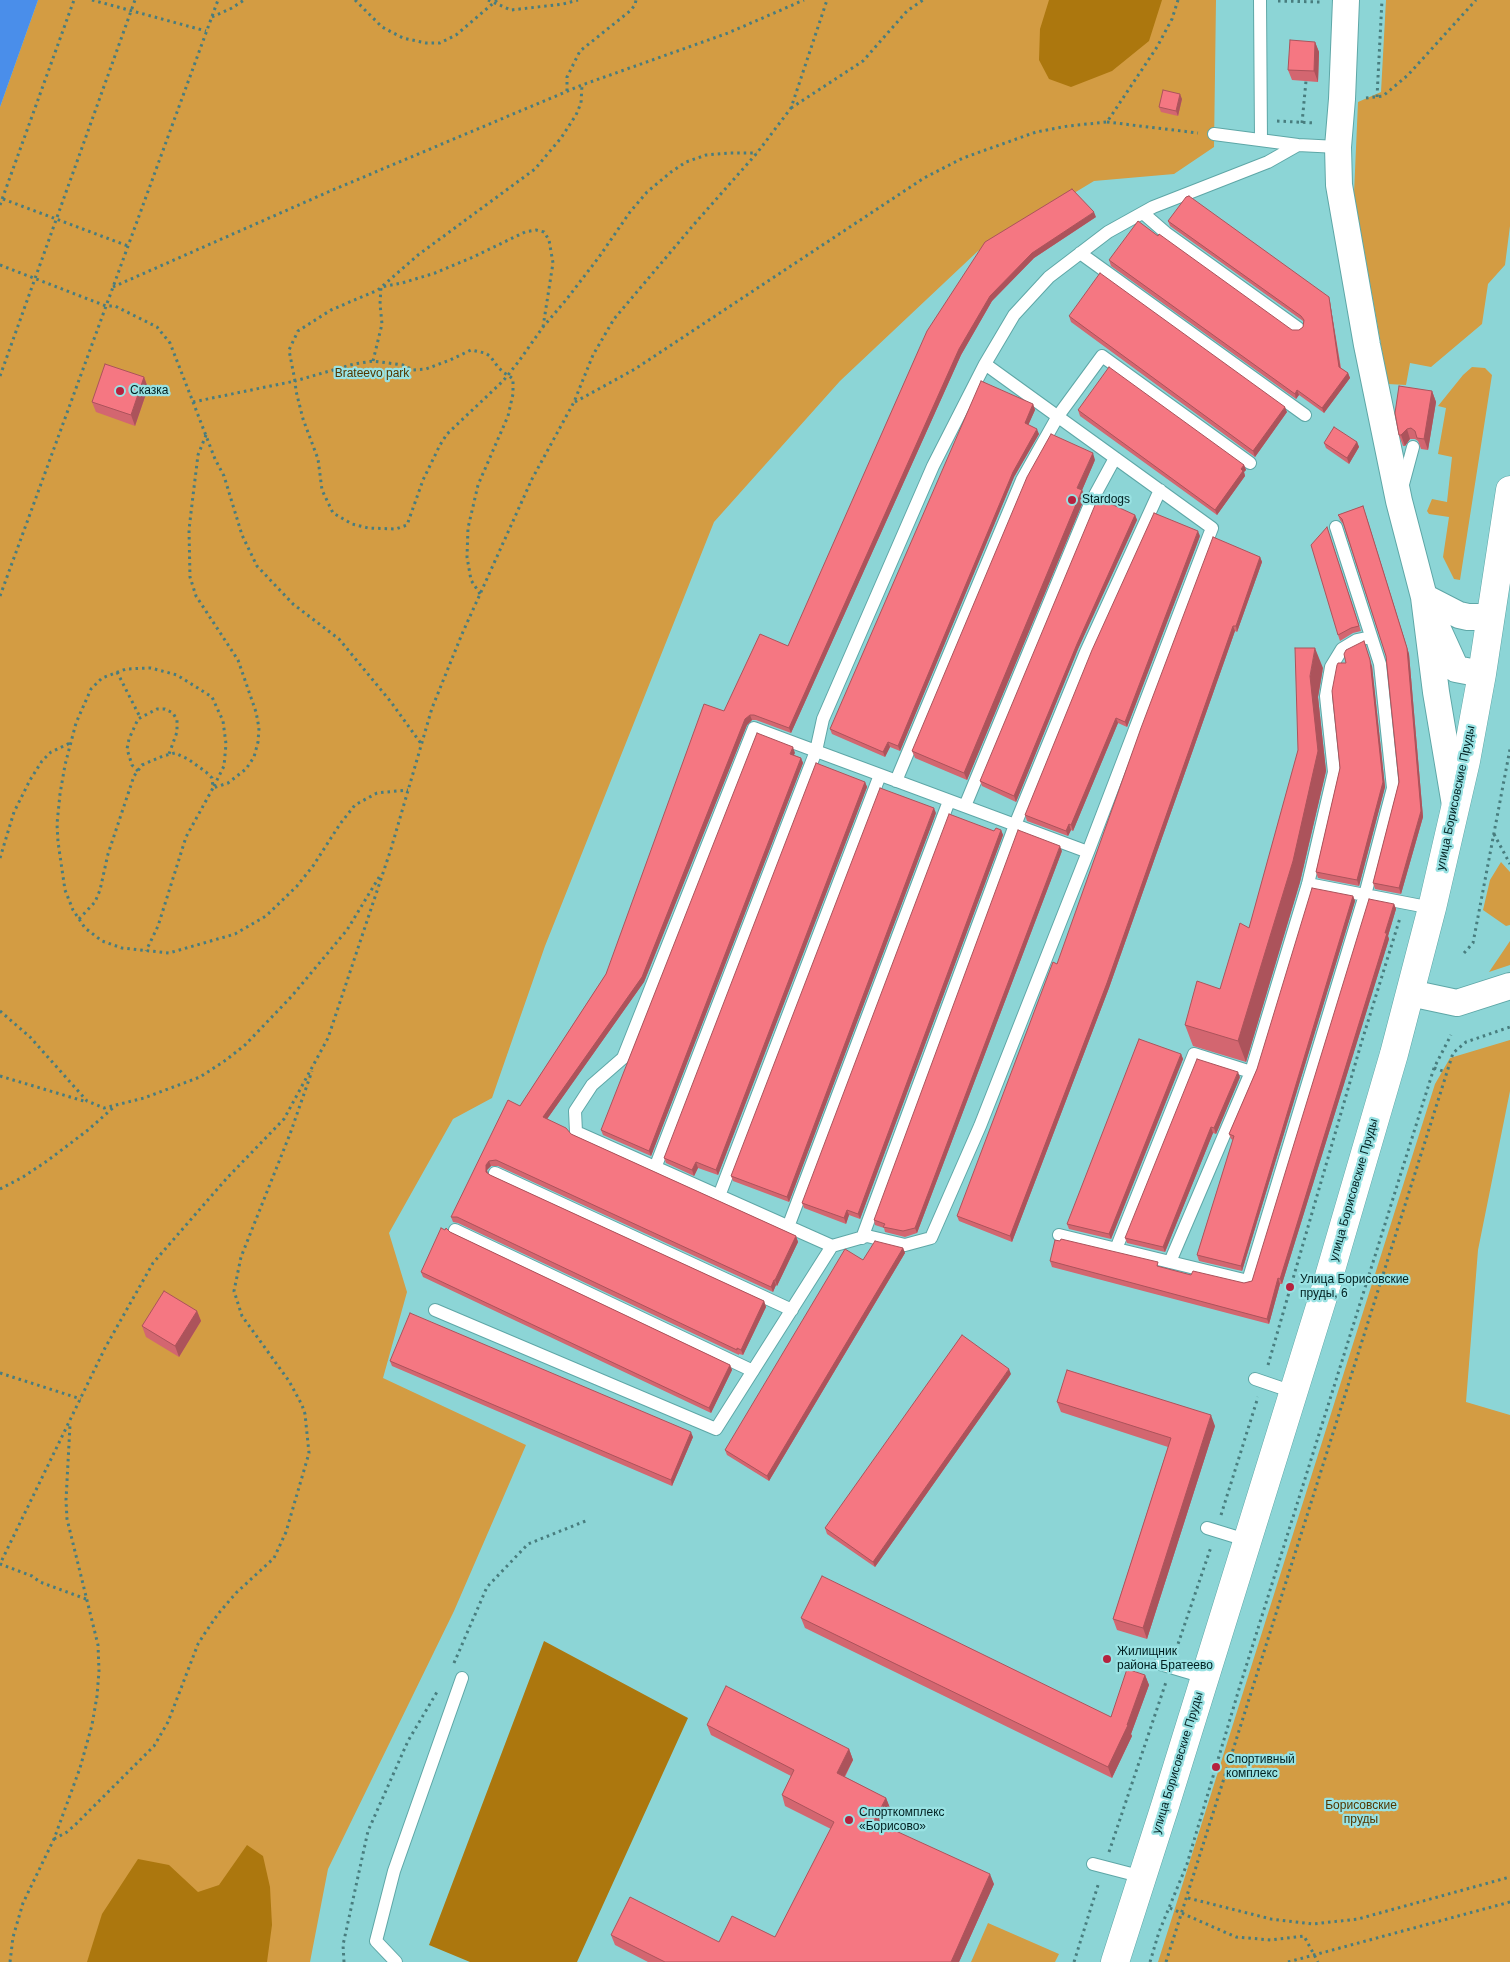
<!DOCTYPE html>
<html>
<head>
<meta charset="utf-8">
<style>
	body { margin:0 }
	canvas { display:block; background:#8cd5d6 }
</style>
</head>
<body>
<canvas width="1510" height="1962"></canvas>
<script>
const ctx = document.querySelector('canvas').getContext('2d');
ctx.lineJoin = 'round';
function fill(path, color) {
  ctx.fillStyle = color;
  ctx.fill(path, 'evenodd');
}
function poly(rows) {
  const path = new Path2D();
  for (const r of rows) {
    path.moveTo(r[0], r[1]);
    for (let i = 2; i < r.length; i += 2) path.lineTo(r[i], r[i + 1]);
  }
  return path;
}
function trace(path, color, width, dash) {
  ctx.strokeStyle = color;
  ctx.lineWidth = width;
  ctx.lineCap = dash ? 'butt' : 'round';
  ctx.setLineDash(dash || []);
  ctx.stroke(path);
}
function label(font, color, halo, rows, align = 'center') {
  ctx.font = font + ' Arial,sans-serif';
  ctx.lineWidth = 4.5;
  ctx.setLineDash([]);
  ctx.textBaseline = 'middle';
  ctx.strokeStyle = halo;
  ctx.fillStyle = color;
  for (const [text, x, y, turn = 0] of rows) {
    ctx.save();
    ctx.translate(x, y);
    ctx.rotate((+turn || 0) * Math.PI / 180);
    ctx.textAlign = isNaN(turn) ? turn : align;
    if (halo) ctx.strokeText(text, 0, 0);
    ctx.fillText(text, 0, 0);
    ctx.restore();
  }
}
fill(poly([
	[38,0,1216,0,1214,147,1174,174,1094,181,978,251,840,381,714,522,545,946,492,1098,453,1119,389,1233,407,1292,383,1378,526,1445,454,1611,328,1869,310,1962,0,1962,0,107],
	[1386,0,1510,0,1510,226,1505,265,1488,284,1482,324,1431,367,1410,363,1406,385,1388,384,1354,194,1358,102,1381,92],
	[1472,367,1485,368,1492,375,1460,580,1454,579,1443,557,1449,517,1429,514,1427,511,1432,499,1447,502,1452,457,1438,454,1446,408,1438,406,1463,375],
	[1501,862,1510,872,1510,925,1506,926,1483,910,1490,880],
	[1510,941,1510,965,1489,972],
	[1510,1040,1510,1091,1478,1250,1466,1402,1510,1415,1510,1962,1158,1962,1435,1084,1450,1058],
	[988,1923,1059,1954,1055,1962,971,1962]
]), '#d39c43');
fill(poly([
	[1049,0,1162,0,1149,41,1112,71,1071,87,1049,79,1039,60,1040,29],
	[544,1641,688,1718,577,1962,470,1962,429,1945],
	[247,1845,263,1856,270,1887,272,1925,267,1962,87,1962,102,1914,138,1859,169,1865,198,1892,219,1885]
]), '#ac770e');
fill(poly([
	[0,0,38,0,0,107]
]), '#4a8eea');
const lane = poly([
	[1260,0,1261,140],
	[1214,134,1298,145,1338,147],
	[1143,213,1166,233,1298,328],
	[1080,253,1305,415],
	[1402,488,1413,447],
	[896,781,1022,480,1058,416,1102,356,1250,463],
	[965,806,1090,504,1115,458],
	[1308,884,1432,908],
	[655,1168,816,751,823,719,933,466,985,364],
	[495,1173,792,1310],
	[719,1196,880,775],
	[788,1227,949,801],
	[455,1230,753,1371],
	[1059,1235,1248,1281,1365,895,1393,788,1380,664,1336,527],
	[862,1238,1015,825,1086,652,1160,490],
	[832,1246,867,1236,905,1245,931,1238,980,1126,1088,852],
	[1116,1249,1194,1054,1251,1072],
	[1170,1262,1251,1072,1308,884,1334,772,1326,696,1331,667,1342,649,1357,640,1371,637],
	[435,1310,716,1429,832,1246,576,1132,575,1111,592,1085,623,1058,754,728,1088,852,1212,528,985,364,1014,315,1049,277,1108,232,1153,207,1268,162,1298,145],
	[1255,1379,1293,1392],
	[1207,1528,1246,1540],
	[1160,1664,1204,1677],
	[1093,1864,1143,1877],
	[396,1962,376,1941,394,1871,462,1678]
]);
const street = poly([
	[1346,0,1342,99,1338,147,1339,185,1367,345,1399,501,1424,597,1436,692,1455,805],
	[1424,597,1459,615,1468,617,1491,617],
	[1435,623,1456,669,1482,674],
	[1410,993,1457,1003,1510,986]
]);
const secondary = poly([
	[1115,1962,1165,1806,1323,1297,1394,1054,1432,908,1466,761,1482,674,1510,490]
]);
trace(lane, '#5ea7a7', 14);
trace(street, '#5ea7a7', 28);
trace(secondary, '#5ea7a7', 29);
trace(poly([
	[92,0,206,31],
	[355,0,382,27,403,38,426,43,440,43,456,35,497,0],
	[488,0,511,10,563,4,578,0],
	[1278,1,1321,2],
	[212,17,232,8,244,0],
	[567,91,567,77,580,51,630,11,635,5,636,0],
	[1377,97,1382,0],
	[1366,98,1383,96,1408,75,1476,0],
	[791,108,863,61,907,11,923,0],
	[1277,121,1315,123],
	[1107,122,1198,133],
	[1302,123,1306,81],
	[3,199,128,246],
	[0,205,74,0],
	[0,265,106,306,115,306,157,327,170,343,193,402,295,381,289,350,298,331,331,310,378,290,418,255,535,169,561,138,576,115,581,103,582,85],
	[113,287,328,192,582,85,728,33,804,0],
	[373,361,382,324,380,304,381,287,402,283,435,273,471,258,525,232,536,230,544,232,549,240,553,263,543,327],
	[0,376,135,0],
	[193,402,215,459,224,476,242,535,257,566,293,604,339,639,391,702,422,745],
	[575,402,635,369,924,178,963,158,1036,132,1068,126,1107,122,1157,47,1172,19,1178,0],
	[206,435,198,455,192,504,189,530,190,577,196,596,238,660,256,712,259,728,258,742,254,757,246,769,228,783,213,788,224,766,226,744,223,721,212,697,177,675,151,668,126,669,102,678,91,689,76,723,65,765,60,794,57,824,58,842,65,890,73,910,85,928,102,941,122,948,169,953,235,934,266,916,297,886,313,866,340,824,355,805,377,793,408,790],
	[480,594,471,580,467,557,468,528,478,485,508,416,513,394,513,379,508,375,504,373,498,367,490,356,485,353,471,350,450,360,426,369,413,370,403,365,373,361,354,364,295,381,296,391,303,419,318,459,322,490,333,513,352,524,368,528,396,529,407,525,423,480,440,445,447,434,503,381,508,375,519,361,543,327,566,300,599,257,630,212,647,192,671,172,686,162,706,155,730,153,757,153],
	[0,596,218,0],
	[117,672,140,717],
	[138,771,132,765,127,749,129,739,138,719,157,709,165,709,173,713,177,720,177,732,169,754],
	[1494,834,1510,864],
	[0,858,14,812,30,780,42,761,51,752,70,743],
	[79,919,95,902,100,890,108,854,134,776,142,765,163,756,175,753,188,759,206,772,212,778,213,788,186,837,158,926,146,951],
	[1464,953,1473,943,1510,749],
	[0,1011,30,1037,87,1101,104,1108,144,1098,200,1077,226,1060,245,1045,291,997,347,930,381,874],
	[1434,1068,1446,1072],
	[0,1076,87,1102],
	[0,1189,23,1177,47,1161,88,1130,115,1106],
	[1268,1365,1361,1044,1400,918],
	[0,1373,81,1399],
	[1221,1515,1258,1397],
	[86,1599,40,1582,32,1576,0,1564,105,1348,153,1263,227,1178,284,1119,328,1038,391,849,432,708,462,634,532,479,574,402,593,355,614,319,696,222,757,153,791,108,827,0],
	[1176,1650,1211,1547],
	[454,1663,487,1587,528,1544,588,1520],
	[54,1839,67,1832,75,1825,154,1746,168,1722,198,1644,205,1633,218,1614,236,1593,274,1558,286,1532,309,1453,305,1414,302,1405,289,1381,242,1316,234,1291,241,1257,290,1134,312,1071],
	[1109,1852,1166,1682],
	[1188,1898,1271,1919,1313,1924,1358,1919,1510,1877],
	[1170,1908,1236,1937,1271,1940,1304,1936,1318,1962],
	[10,1962,13,1937,23,1903,54,1839,80,1768,92,1725,97,1696,99,1671,98,1645,67,1519,66,1500,70,1425],
	[344,1962,343,1945,368,1831,408,1741,437,1692],
	[1074,1962,1099,1882],
	[1150,1962,1159,1932,1187,1864,1239,1689,1434,1068,1451,1035],
	[1166,1962,1453,1053,1466,1042,1510,1027],
	[1288,1962,1510,1902]
]), '#487d7e', 3, [2.5, 4]);
trace(lane, '#fff', 12);
trace(street, '#fff', 26);
trace(secondary, '#fff', 28);
fill(poly([
	[1315,42,1319,52,1318,82,1292,80,1288,70],
	[1182,99,1178,116,1161,112,1159,107],
	[1096,217,1034,258,992,301,961,355,791,733,756,720,752,720,747,725,644,982,547,1119,571,1134,796,1236,798,1242,777,1286,776,1285,773,1292,498,1166,491,1166,487,1170,488,1173,490,1175,764,1301,766,1307,743,1355,739,1354,739,1355,458,1223,453,1222,451,1217,520,1106,606,974,724,711,788,646,985,242],
	[1168,221,1330,302,1341,368,1348,373,1350,378,1324,413,1299,395,1296,399,1111,266,1109,260,1292,330,1299,330,1303,327,1303,321,1170,226],
	[1069,316,1287,412,1255,457,1071,322],
	[144,377,148,388,135,426,96,412,92,402],
	[1432,391,1436,402,1428,450,1421,449,1418,441,1415,439,1410,439,1405,446,1403,446,1399,435],
	[1033,404,1035,410,1028,425,1039,434,1014,477,900,751,890,747,885,757,832,734,830,729],
	[1078,410,1244,465,1246,470,1244,472,1245,476,1217,515,1080,416],
	[1357,442,1359,447,1349,464,1326,448,1324,443],
	[1095,460,1082,490,1085,497,967,780,915,758,912,751],
	[1363,506,1409,654,1423,817,1401,894,1375,889,1373,883,1399,782,1386,656,1343,524,1340,520,1338,515],
	[1135,515,1137,520,1078,649,1016,802,982,786,980,781],
	[1327,527,1361,631,1353,633,1340,641,1338,635],
	[1200,536,1127,727,1118,723,1073,831,1071,830,1068,836,1027,821,1025,815],
	[1260,557,1262,562,1237,632,1235,631,1109,988,1012,1242,959,1221,957,1216,1057,964],
	[1372,666,1385,787,1359,886,1318,878,1316,872,1340,768],
	[1323,668,1318,697,1326,771,1300,882,1246,1062,1193,1046,1185,1025,1220,989,1249,928],
	[795,753,794,755,801,758,803,763,651,1156,603,1135,601,1130],
	[865,782,867,787,718,1175,698,1168,694,1176,666,1163,664,1158],
	[936,813,789,1202,733,1181,731,1176],
	[1001,830,1003,835,860,1219,849,1215,846,1224,804,1208,802,1203,994,831],
	[1062,851,917,1233,905,1237,885,1232,884,1228,875,1225,874,1220],
	[1353,896,1355,901,1242,1271,1199,1261,1197,1255,1233,1140,1231,1139,1229,1134,1257,1069],
	[1394,904,1396,909,1388,936,1389,939,1282,1284,1280,1284,1269,1324,1052,1267,1050,1261,1060,1241,1191,1275,1244,1283,1252,1281],
	[1181,1054,1183,1059,1111,1239,1069,1229,1067,1224],
	[1240,1077,1216,1134,1213,1133,1165,1252,1127,1243,1125,1238],
	[450,1232,730,1365,732,1370,711,1413,423,1277,421,1272],
	[903,1248,905,1253,769,1481,727,1455,725,1450,863,1260],
	[197,1311,201,1321,179,1357,146,1337,142,1326],
	[390,1361,693,1437,672,1486,392,1366],
	[1011,1374,875,1567,827,1534,825,1528],
	[1057,1402,1215,1426,1147,1639,1117,1630,1113,1619,1168,1447,1061,1412],
	[801,1618,1111,1717,1145,1675,1149,1685,1131,1734,1132,1736,1112,1778,805,1628],
	[707,1725,849,1749,853,1760,845,1777,886,1798,890,1808,881,1825,994,1884,959,1962,648,1962,615,1945,611,1935,719,1942,775,1937,831,1829,785,1806,782,1795,791,1776,711,1735]
]), '#d36670');
fill(poly([
	[1315,42,1319,52,1318,82,1314,71],
	[1180,94,1182,99,1178,116,1176,111],
	[1094,212,1096,217,1034,258,992,301,961,355,791,733,789,728,959,349,990,296,1032,253],
	[1329,297,1330,302,1341,372,1339,367],
	[1348,373,1350,378,1324,413,1322,408],
	[144,377,148,388,135,426,131,415],
	[1297,390,1299,395,1296,399,1295,394],
	[1432,391,1436,402,1428,450,1424,439],
	[1033,404,1035,410,1027,428,1025,423],
	[1285,407,1287,412,1255,457,1253,451],
	[1037,429,1039,434,1014,477,900,751,898,746,1013,472],
	[1407,429,1410,439,1405,446,1401,435],
	[1357,442,1359,447,1349,464,1347,458],
	[1093,453,1095,460,1080,495,1077,488],
	[1244,465,1246,470,1244,472,1245,476,1217,515,1215,510],
	[1082,490,1085,497,967,780,964,773],
	[1365,512,1409,654,1423,817,1401,894,1399,888,1421,811],
	[1135,515,1137,520,1078,649,1016,802,1014,796,1077,644],
	[1198,531,1200,536,1127,727,1125,722],
	[1260,557,1262,562,1237,632,1236,626],
	[1233,626,1235,631,1109,988,1012,1242,1010,1236],
	[1364,641,1372,666,1385,787,1359,886,1357,880],
	[1315,648,1323,668,1318,697,1326,771,1300,882,1246,1062,1238,1041,1293,861,1310,676],
	[750,715,752,720,747,725,644,982,545,1122,543,1117,745,719],
	[1116,718,1118,723,1073,831,1071,825],
	[888,742,890,747,885,757,883,752],
	[793,747,795,753,792,759,790,754],
	[801,758,803,763,651,1156,649,1151],
	[865,782,867,787,718,1175,716,1170],
	[934,808,936,813,789,1202,787,1197],
	[1069,824,1071,830,1068,836,1066,831],
	[1001,830,1003,835,860,1219,858,1214],
	[1060,846,1062,851,917,1233,915,1228],
	[1353,896,1355,901,1242,1271,1241,1266],
	[1394,904,1396,909,1388,936,1389,939,1282,1284,1280,1279],
	[1181,1054,1183,1059,1111,1239,1109,1234],
	[1238,1072,1240,1077,1216,1134,1214,1128],
	[1211,1127,1213,1133,1165,1252,1163,1247],
	[489,1161,491,1166,487,1170,488,1177,486,1172,486,1165],
	[696,1162,698,1168,694,1176,692,1170],
	[847,1210,849,1215,846,1224,844,1218],
	[796,1236,798,1242,777,1286,775,1280],
	[903,1248,905,1253,769,1481,767,1476],
	[1278,1278,1280,1284,1269,1324,1267,1319],
	[774,1280,776,1285,773,1292,771,1287],
	[764,1301,766,1307,743,1355,741,1350],
	[197,1311,201,1321,179,1357,175,1346],
	[730,1365,732,1370,711,1413,709,1408],
	[1009,1369,1011,1374,875,1567,873,1562],
	[1211,1415,1215,1426,1147,1639,1143,1628],
	[691,1432,693,1437,672,1486,671,1480],
	[1145,1675,1149,1685,1131,1734,1132,1736,1112,1778,1108,1767,1127,1725],
	[849,1749,853,1760,841,1783,837,1773],
	[886,1798,890,1808,878,1832,874,1821],
	[990,1874,994,1884,959,1962,951,1962]
]), '#ac535b');
const building = poly([
	[1290,40,1315,42,1314,71,1288,70,1290,40],
	[1163,90,1180,94,1176,111,1159,107,1163,90],
	[1072,189,1094,212,1032,253,990,296,959,349,789,728,754,715,750,715,745,719,642,977,543,1117,566,1128,571,1134,796,1236,775,1280,774,1280,771,1287,496,1160,489,1161,486,1165,486,1172,490,1175,764,1301,741,1350,737,1348,737,1350,457,1217,451,1217,508,1100,520,1106,606,974,704,704,724,711,760,634,788,646,927,331,985,242,1072,189],
	[1189,196,1329,297,1339,367,1348,373,1322,408,1297,390,1295,394,1109,260,1138,221,1158,236,1159,234,1292,330,1299,330,1303,327,1304,320,1301,316,1168,221,1186,197,1189,196],
	[1100,273,1285,407,1253,451,1069,316,1100,273],
	[105,364,144,377,131,415,92,402,105,364],
	[1109,367,1244,465,1241,469,1243,471,1215,510,1078,410,1109,367],
	[981,381,1033,404,1025,423,1037,429,1013,472,898,746,888,742,883,752,830,729,981,381],
	[1399,386,1432,391,1424,439,1417,438,1415,431,1411,428,1407,429,1401,435,1399,435,1395,413,1399,386],
	[1334,427,1357,442,1347,458,1324,443,1334,427],
	[1051,434,1093,453,1077,488,1082,490,964,773,912,751,1027,477,1051,434],
	[1098,498,1135,515,1077,644,1014,796,980,781,1098,498],
	[1363,506,1407,648,1421,811,1399,888,1373,883,1399,782,1386,656,1342,519,1338,515,1363,506],
	[1154,513,1198,531,1125,722,1116,718,1071,825,1069,824,1066,831,1025,815,1092,650,1154,513],
	[1327,527,1359,626,1351,628,1338,635,1311,545,1327,527],
	[1213,537,1260,557,1236,626,1233,626,1107,983,1010,1236,957,1216,1053,962,1057,964,1141,728,1213,537],
	[1364,641,1370,660,1383,782,1357,880,1316,872,1340,768,1332,691,1337,665,1338,663,1346,663,1344,654,1346,650,1364,641],
	[1295,648,1315,648,1310,676,1318,751,1293,861,1238,1041,1185,1025,1197,981,1220,989,1240,923,1249,928,1298,750,1295,648],
	[757,733,793,747,790,754,801,758,649,1151,601,1130,757,733],
	[816,763,865,782,716,1170,696,1162,692,1170,664,1158,816,763],
	[880,788,934,808,787,1197,731,1176,880,788],
	[949,814,994,831,996,828,1001,830,858,1214,847,1210,844,1218,802,1203,949,814],
	[1018,830,1060,846,915,1228,903,1231,883,1227,885,1224,874,1220,1018,830],
	[1312,888,1353,896,1241,1266,1197,1255,1234,1136,1229,1134,1257,1069,1312,888],
	[1369,899,1394,904,1385,933,1387,933,1280,1279,1278,1278,1267,1319,1050,1261,1055,1240,1060,1241,1061,1239,1158,1262,1157,1266,1191,1275,1193,1271,1244,1283,1252,1281,1369,899],
	[1139,1039,1181,1054,1109,1234,1067,1224,1139,1039],
	[1197,1059,1238,1072,1214,1128,1211,1127,1163,1247,1125,1238,1197,1059],
	[441,1228,445,1230,446,1228,450,1232,730,1365,709,1408,421,1272,441,1228],
	[875,1241,903,1248,767,1476,725,1450,845,1249,863,1260,875,1241],
	[164,1291,197,1311,175,1346,142,1326,164,1291],
	[410,1313,691,1432,671,1480,390,1361,410,1313],
	[962,1335,1009,1369,873,1562,825,1528,962,1335],
	[1067,1370,1211,1415,1143,1628,1113,1619,1171,1438,1057,1402,1067,1370],
	[822,1576,1111,1717,1127,1669,1145,1675,1127,1725,1128,1725,1108,1767,801,1618,822,1576],
	[726,1686,849,1749,837,1773,886,1798,874,1821,990,1874,951,1962,665,1962,611,1935,630,1897,719,1942,732,1916,775,1937,834,1822,782,1795,794,1770,707,1725,726,1686]
]);
fill(building, '#f57782');
trace(building, '#ac535b', 1);
for (const [x, y, r, color] of [
	[120,391,5,"#b5223f"],
	[1072,500,5,"#b5223f"],
	[1290,1287,5,"#b5223f"],
	[1107,1659,5,"#b5223f"],
	[1216,1767,5,"#b5223f"],
	[849,1820,5,"#b5223f"]
]) {
  const dot = new Path2D();
  dot.arc(x, y, r, 0, 2 * Math.PI);
  ctx.fillStyle = color;
  ctx.fill(dot);
  trace(dot, '#99e2e3', 2);
}
label('12px', '#523601', '#99e2e3', [
	["Brateevo park",372,374],
	["Борисовские",1361,1806],
	["пруды",1361,1820]
]);
label('12px', '#012021', '#99e2e3', [
	["Сказка",130,391],
	["Stardogs",1082,500],
	["Улица Борисовские",1300,1280],
	["пруды, 6",1300,1294],
	["Жилищник",1117,1652],
	["района Братеево",1117,1666],
	["Спортивный",1226,1760],
	["комплекс",1226,1774],
	["Спорткомплекс",859,1813],
	["«Борисово»",859,1827]
], 'left');
label('12px', '#012021', '#99e2e3', [
	["улица Борисовские Пруды",1456,798,-78],
	["улица Борисовские Пруды",1354,1190,-74],
	["улица Борисовские Пруды",1178,1763,-73]
]);
</script>
</body>
</html>
